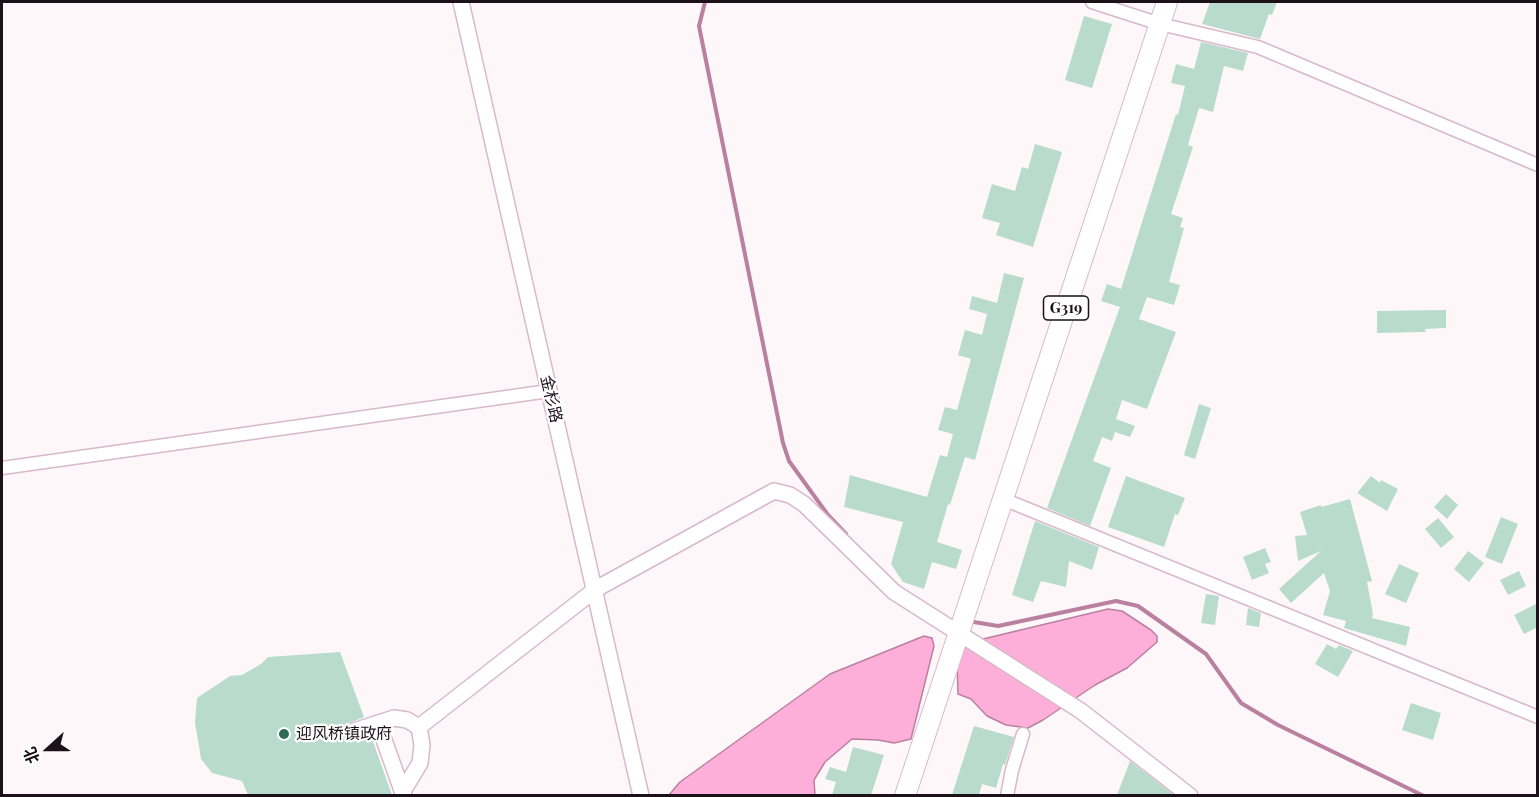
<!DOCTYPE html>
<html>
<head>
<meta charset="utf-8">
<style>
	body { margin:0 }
	#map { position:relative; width:1539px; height:797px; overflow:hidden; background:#fef7fa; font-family:"Playfair Display","Noto Sans SC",serif }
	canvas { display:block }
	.frame { position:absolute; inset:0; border:3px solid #1c1117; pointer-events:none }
	.north { position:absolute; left:18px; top:719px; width:60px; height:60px; -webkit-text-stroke:4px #fff; paint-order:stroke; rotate:249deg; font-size:16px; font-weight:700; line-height:24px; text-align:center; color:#1c1117 }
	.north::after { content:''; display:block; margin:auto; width:21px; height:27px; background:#1c1117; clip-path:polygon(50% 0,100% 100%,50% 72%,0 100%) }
</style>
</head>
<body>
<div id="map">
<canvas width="1539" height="797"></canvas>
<div class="frame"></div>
<div class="north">北</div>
</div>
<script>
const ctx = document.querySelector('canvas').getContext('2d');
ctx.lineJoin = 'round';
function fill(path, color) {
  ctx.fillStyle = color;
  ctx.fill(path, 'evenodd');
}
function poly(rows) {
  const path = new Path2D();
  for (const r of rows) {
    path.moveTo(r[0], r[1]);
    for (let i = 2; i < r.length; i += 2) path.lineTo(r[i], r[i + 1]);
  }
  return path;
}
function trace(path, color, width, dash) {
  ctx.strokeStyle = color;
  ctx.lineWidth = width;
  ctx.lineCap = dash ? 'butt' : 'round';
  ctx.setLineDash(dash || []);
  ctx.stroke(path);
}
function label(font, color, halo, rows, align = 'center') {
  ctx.font = font + ' "Playfair Display","Noto Sans SC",serif';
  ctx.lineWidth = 4.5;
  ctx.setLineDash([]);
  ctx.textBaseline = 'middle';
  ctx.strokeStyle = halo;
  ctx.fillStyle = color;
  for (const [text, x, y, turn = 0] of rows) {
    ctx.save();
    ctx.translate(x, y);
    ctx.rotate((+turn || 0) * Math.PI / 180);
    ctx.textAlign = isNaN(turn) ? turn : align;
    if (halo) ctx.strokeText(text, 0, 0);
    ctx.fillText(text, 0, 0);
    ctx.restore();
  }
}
const water = poly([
	[1108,609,1122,611,1151,630,1157,636,1157,642,1127,668,1095,685,1043,720,1028,728,1006,725,987,716,971,699,958,694,957,659,964,645,983,639,1108,609],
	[924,636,932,638,934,646,911,739,894,743,878,740,852,739,825,762,814,780,815,795,669,795,680,782,830,674,924,636]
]);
fill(water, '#fdafd9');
trace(water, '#ba809f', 1.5);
trace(poly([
	[705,2,699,26,783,443,789,461,828,515,846,534],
	[968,621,998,626,1116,601,1138,606,1206,654,1241,703,1278,725,1424,796]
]), '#ba809f', 4);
fill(poly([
	[1210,2,1277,2,1272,15,1269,14,1260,39,1202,24],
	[1084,16,1112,24,1092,88,1065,80],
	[1201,42,1248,53,1243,71,1224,66,1213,112,1199,108,1188,145,1193,147,1171,214,1183,218,1180,227,1184,228,1169,282,1180,285,1174,305,1147,297,1139,319,1176,332,1147,409,1122,400,1116,419,1135,426,1130,437,1115,432,1112,441,1102,437,1093,461,1111,468,1090,526,1047,508,1120,307,1101,301,1107,284,1121,289,1176,114,1178,115,1185,86,1171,83,1176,64,1194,69],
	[1035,144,1062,152,1033,247,996,235,1000,223,982,218,992,184,1015,191,1022,167,1028,169],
	[1004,273,1024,278,975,460,965,457,950,505,948,504,937,542,962,550,956,569,932,562,924,589,903,582,891,564,903,522,844,507,850,475,927,497,940,455,947,457,953,434,938,430,945,407,957,410,971,359,958,355,965,330,982,335,987,314,969,309,972,296,997,303],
	[1446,310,1446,328,1425,329,1426,332,1377,333,1377,311],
	[1199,404,1211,408,1195,459,1184,455],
	[1126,476,1185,498,1178,515,1175,514,1164,547,1108,527],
	[1371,476,1380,483,1381,480,1398,489,1387,511,1357,493],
	[1446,494,1458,505,1447,519,1434,507],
	[1350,499,1372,581,1367,582,1373,614,1372,618,1410,627,1406,646,1344,628,1346,621,1323,615,1330,591,1324,573,1291,603,1279,589,1321,551,1298,561,1295,536,1307,535,1300,512,1321,505,1321,507],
	[1501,517,1518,524,1502,564,1485,557],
	[1438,518,1454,537,1441,548,1425,529],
	[1035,521,1099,547,1092,570,1069,561,1066,587,1041,581,1033,602,1012,595],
	[1265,548,1271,562,1265,564,1269,573,1252,580,1243,557],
	[1468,551,1484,563,1469,582,1454,569],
	[1399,564,1419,573,1406,603,1385,594],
	[1519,571,1526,586,1508,595,1500,580],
	[1206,594,1219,596,1215,625,1201,623],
	[1538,603,1538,627,1524,634,1514,615],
	[1248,608,1261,613,1259,627,1246,625],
	[1327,644,1336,649,1339,645,1353,651,1338,677,1315,664],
	[340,652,364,717,347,724,345,728,345,735,353,741,371,736,392,795,248,795,242,781,212,773,201,759,199,746,195,723,197,698,230,676,242,675,261,664,268,657],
	[1411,703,1441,713,1433,740,1402,730],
	[974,726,1014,737,1005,765,1003,764,996,788,982,784,979,795,952,795],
	[853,747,884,755,871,795,832,795,836,782,825,779,830,767,846,772],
	[1130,761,1174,795,1117,795]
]), '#b8dbce');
const minor = poly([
	[1092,2,1160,24,1258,47,1538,165],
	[2,468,549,391],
	[1003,499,1538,717],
	[1007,796,1012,770,1023,734]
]);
const tertiary = poly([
	[461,2,641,796],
	[378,723,404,796],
	[419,727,596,589,774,491,790,495,804,504,894,592,1081,711,1190,796],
	[354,731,394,718,407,720,419,727,422,745,420,763,403,791]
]);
const trunk = poly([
	[905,796,1167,2]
]);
trace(minor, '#d8b9c9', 15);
trace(tertiary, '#d8b9c9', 18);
trace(trunk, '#d8b9c9', 22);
trace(minor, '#fff', 12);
trace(tertiary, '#fff', 15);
trace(trunk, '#fff', 20);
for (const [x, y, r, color] of [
	[284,734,6,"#2e6c59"]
]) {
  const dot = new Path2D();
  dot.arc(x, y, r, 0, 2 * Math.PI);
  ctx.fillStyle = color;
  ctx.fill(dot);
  trace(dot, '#fff', 2);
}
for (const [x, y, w] of [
	[1066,308,45]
]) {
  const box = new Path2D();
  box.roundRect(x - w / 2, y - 12, w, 24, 4.5);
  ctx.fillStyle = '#fff';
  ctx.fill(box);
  trace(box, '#1c1117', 1.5);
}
label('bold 15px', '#1c1117', null, [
	["G319",1066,308]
]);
label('16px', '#1c1117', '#fff', [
	["金杉路",551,399,77]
]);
label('16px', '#1c1117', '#fff', [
	["迎风桥镇政府",296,734]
], 'left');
</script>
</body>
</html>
